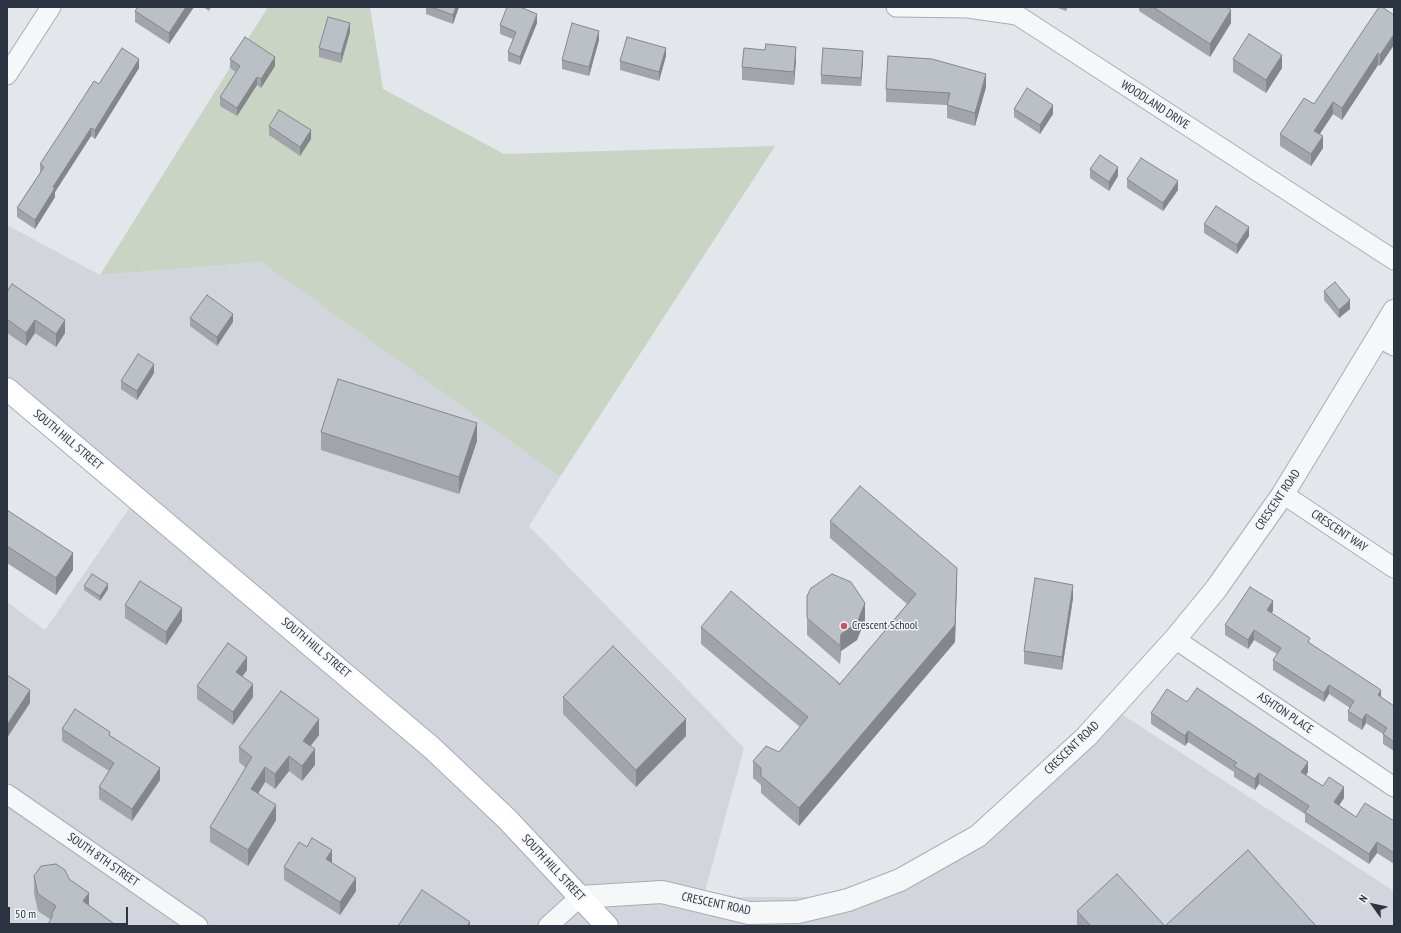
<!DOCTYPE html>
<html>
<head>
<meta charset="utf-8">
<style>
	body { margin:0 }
	#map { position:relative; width:1401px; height:933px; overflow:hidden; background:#e3e6ea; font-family:"PT Sans Narrow",sans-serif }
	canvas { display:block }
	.frame { position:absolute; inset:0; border:8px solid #2c3441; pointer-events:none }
	.north { position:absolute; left:1353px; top:885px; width:40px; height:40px; -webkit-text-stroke:3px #f3f5f8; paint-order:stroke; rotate:303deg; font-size:11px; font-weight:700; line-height:16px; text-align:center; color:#2c3441 }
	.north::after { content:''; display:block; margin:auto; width:14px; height:18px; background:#2c3441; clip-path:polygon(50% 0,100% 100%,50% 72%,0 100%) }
	.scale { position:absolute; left:8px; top:907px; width:120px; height:18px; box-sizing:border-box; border:2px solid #2c3441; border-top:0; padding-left:5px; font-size:12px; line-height:14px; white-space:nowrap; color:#2c3441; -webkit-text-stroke:3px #f3f5f8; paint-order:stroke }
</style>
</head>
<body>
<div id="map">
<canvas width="1401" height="933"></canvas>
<div class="frame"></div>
<div class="north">N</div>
<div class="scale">50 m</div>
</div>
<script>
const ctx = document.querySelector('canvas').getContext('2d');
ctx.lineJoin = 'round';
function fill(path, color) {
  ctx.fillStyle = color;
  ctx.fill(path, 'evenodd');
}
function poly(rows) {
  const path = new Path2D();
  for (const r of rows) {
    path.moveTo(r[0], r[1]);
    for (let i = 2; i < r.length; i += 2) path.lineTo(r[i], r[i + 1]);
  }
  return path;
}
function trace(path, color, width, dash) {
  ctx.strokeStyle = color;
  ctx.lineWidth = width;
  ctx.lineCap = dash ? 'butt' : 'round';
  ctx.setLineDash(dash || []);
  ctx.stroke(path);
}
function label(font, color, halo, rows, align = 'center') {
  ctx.font = font + ' "PT Sans Narrow",sans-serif';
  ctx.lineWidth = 3;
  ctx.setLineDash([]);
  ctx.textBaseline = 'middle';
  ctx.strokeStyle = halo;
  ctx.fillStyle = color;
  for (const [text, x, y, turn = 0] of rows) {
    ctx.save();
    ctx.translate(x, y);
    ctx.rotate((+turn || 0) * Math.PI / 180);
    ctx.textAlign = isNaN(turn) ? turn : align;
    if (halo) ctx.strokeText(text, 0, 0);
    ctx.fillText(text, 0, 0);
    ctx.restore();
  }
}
fill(poly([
	[7,225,100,275,261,262,560,477,529,526,744,748,705,891,738,897,846,897,984,825,1115,710,1394,891,1394,926,7,926,7,602,45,630,135,500,7,383]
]), '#d2d5dc');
fill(poly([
	[268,7,370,7,383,89,504,154,775,146,560,477,261,262,100,275]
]), '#c9d4c5');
const minor = poly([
	[896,7,968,8,1017,15,1394,260],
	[7,75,51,7],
	[1378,337,1394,346],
	[1283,494,1394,568],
	[1175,639,1394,787],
	[7,794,198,926],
	[548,926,580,897]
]);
const tertiary = poly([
	[580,897,662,892,749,913,798,912,848,900,900,880,978,836,1086,737,1175,639,1216,589,1283,494,1394,311]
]);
const primary = poly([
	[7,389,432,748,508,820,607,926]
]);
trace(minor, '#a8adb4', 21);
trace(tertiary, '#a8adb4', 24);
trace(primary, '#a4abb5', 24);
trace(minor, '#f6f7f9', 19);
trace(tertiary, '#f6f7f9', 22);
trace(primary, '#fff', 22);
fill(poly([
	[138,7,194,7,169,44,135,22,135,11],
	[203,7,211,7,209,11],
	[426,7,459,7,453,24,426,14],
	[1055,7,1068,7,1066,11],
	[1139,7,1227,7,1231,23,1210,57,1139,11],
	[1382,7,1380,66,1378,65,1342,120,1333,114,1320,134,1323,148,1311,166,1280,146,1280,134,1314,104],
	[537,23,520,65,508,61,508,52,513,39,500,34,500,25],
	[350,32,341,63,319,57,319,48],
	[599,40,589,76,562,69,562,60],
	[666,56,659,81,620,70,620,61],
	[230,59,275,66,261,88,257,85,237,116,220,106,220,97,236,72,230,68],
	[1233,59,1282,68,1266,93,1233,72],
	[796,60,794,85,742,80,742,67],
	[863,60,861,86,821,84,821,75],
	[139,68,95,139,91,136,55,192,55,197,35,229,17,217,17,208,40,173,40,164,99,84],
	[986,87,975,126,947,118,947,105,886,102,886,89],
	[1014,109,1053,114,1040,134,1014,117],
	[269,126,311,139,300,156,269,135],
	[1090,169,1118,176,1109,191,1090,178],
	[1127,179,1178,190,1163,211,1127,188],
	[1204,224,1249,236,1237,254,1204,233],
	[1324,291,1350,309,1339,318,1324,300],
	[7,292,65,333,56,347,35,333,26,346,7,333],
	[190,318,233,322,217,346,190,326],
	[154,373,137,400,121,389,121,381],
	[321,432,477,441,459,494,321,450],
	[7,510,73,570,56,595,7,563],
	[830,521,957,585,955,642,799,826,761,793,761,785,753,778,753,761,779,752,800,727,701,644,701,627,839,685,907,604,830,538],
	[84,586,108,589,100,601,84,590],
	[1073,598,1062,670,1024,664,1024,651],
	[125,605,182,621,166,645,125,618],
	[1273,611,1271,613,1381,698,1394,706,1394,751,1383,744,1383,734,1366,723,1362,730,1348,721,1348,711,1350,708,1329,694,1324,702,1273,670,1273,660,1277,654,1254,640,1248,649,1225,635,1225,625],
	[807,618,865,620,857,640,841,651,840,664,807,635],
	[247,670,242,677,253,697,233,725,197,699,197,686],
	[563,697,686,736,636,787,563,714],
	[1187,702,1308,772,1306,775,1323,786,1344,798,1339,805,1356,817,1394,821,1394,864,1377,853,1369,864,1305,822,1305,814,1259,784,1255,790,1234,777,1234,772,1188,742,1185,746,1151,724,1151,713],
	[62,729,110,736,160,780,132,821,99,799,99,787,109,771,62,741],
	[319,735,310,746,315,765,302,781,289,771,275,789,265,782,258,794,276,820,248,866,210,842,210,827,246,768,239,762,239,747],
	[332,863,356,891,340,915,284,880,284,867],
	[34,876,69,879,89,906,51,920,38,911,34,894],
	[1077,911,1165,926,1077,926]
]), '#a1a5ab');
fill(poly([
	[186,7,194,7,169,44,169,33],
	[456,7,459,7,453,24,453,15],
	[1231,10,1231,23,1210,57,1210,44],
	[537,14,537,23,520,65,520,57],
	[350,23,350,32,341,63,341,54],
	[599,31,599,40,589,76,589,67],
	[1394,34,1394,45,1380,66,1380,55],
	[796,47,796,60,794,85,794,72],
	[666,48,666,56,659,81,659,72],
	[863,51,863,60,861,86,861,78],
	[1378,53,1378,65,1342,120,1342,108],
	[1282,55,1282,68,1266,93,1266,80],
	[275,57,275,66,261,88,261,79],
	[139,59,139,68,95,139,95,130],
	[986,74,986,87,975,126,975,113],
	[257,77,257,85,237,116,237,108],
	[1333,102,1333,114,1314,142,1314,131],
	[1053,105,1053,114,1040,134,1040,125],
	[91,128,91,136,55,192,55,197,35,229,35,220,53,187],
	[311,130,311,139,300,156,300,147],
	[1323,136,1323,148,1311,166,1311,154],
	[1118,167,1118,176,1109,191,1109,182],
	[1178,181,1178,190,1163,211,1163,203],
	[1249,227,1249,236,1237,254,1237,245],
	[1350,300,1350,309,1339,318,1339,310],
	[233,314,233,322,217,346,217,337],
	[35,320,35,333,26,346,26,333],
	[65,320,65,333,56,347,56,334],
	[154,364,154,373,137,400,137,391],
	[477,423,477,441,459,494,459,477],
	[73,553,73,570,56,595,56,578],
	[957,568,955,642,799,826,799,808],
	[108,584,108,589,100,601,100,596],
	[1073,585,1073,598,1062,670,1062,657],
	[1273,601,1273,611,1267,620,1267,610],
	[865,603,865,620,857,640,841,651,840,664,841,634],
	[182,608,182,621,166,645,166,632],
	[1254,630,1254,640,1248,649,1248,640],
	[247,657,247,670,236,685,236,672],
	[253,684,253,697,233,725,233,712],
	[1329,685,1329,694,1324,702,1324,693],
	[30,690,30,703,7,738,7,725],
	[1381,690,1381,699,1378,695],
	[1366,714,1366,723,1362,730,1362,720],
	[319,719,319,735,303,756,303,741],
	[686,719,686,736,636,787,636,770],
	[1188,731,1188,742,1185,746,1185,736],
	[315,749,315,765,302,781,302,766],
	[289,756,289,771,275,789,275,774],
	[1308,762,1308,772,1301,782,1301,772],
	[265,767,265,782,251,805,251,789],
	[160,768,160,780,132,821,132,809],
	[1259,773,1259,784,1255,790,1255,779],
	[1344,787,1344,798,1334,813,1334,802],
	[276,805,276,820,248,866,248,850],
	[1377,842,1377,853,1369,864,1369,854],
	[332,850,332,863,326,859],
	[356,878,356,891,340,915,340,902],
	[89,893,89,910,83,901],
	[470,922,470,926,467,926]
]), '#83868b');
const building = poly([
	[138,7,186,7,169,33,135,11,138,7],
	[431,7,456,7,453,15,431,7],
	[507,7,520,7,537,14,520,57,508,52,516,32,500,25,507,7],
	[1153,7,1227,7,1231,10,1210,44,1153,7],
	[1379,7,1382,7,1394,15,1394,34,1380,55,1378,53,1342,108,1333,102,1314,131,1323,136,1311,154,1280,134,1304,98,1314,104,1379,7],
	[328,17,350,23,341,54,319,48,328,17],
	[572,23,599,31,589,67,562,60,572,23],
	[1249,34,1282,55,1266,80,1233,59,1249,34],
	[245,37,275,57,261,79,257,77,237,108,220,97,240,66,230,59,245,37],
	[627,37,666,48,659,72,620,61,627,37],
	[766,44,796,47,794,72,742,67,744,48,765,50,766,44],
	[122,48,139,59,95,130,91,128,53,187,55,188,35,220,17,208,44,167,40,164,63,129,94,81,99,84,122,48],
	[823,48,863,51,861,78,821,75,823,48],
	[888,56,932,59,986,74,975,113,947,105,950,93,886,89,888,56],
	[1027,88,1053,105,1040,125,1014,109,1027,88],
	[279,110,311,130,300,147,269,126,279,110],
	[1100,155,1118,167,1109,182,1090,169,1100,155],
	[1141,158,1178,181,1163,203,1127,179,1141,158],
	[1216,206,1249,227,1237,245,1204,224,1216,206],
	[1335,282,1350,300,1339,310,1324,291,1335,282],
	[12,284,65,320,56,334,35,320,26,333,7,319,7,292,12,284],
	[207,295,233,314,217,337,190,318,207,295],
	[138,354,154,364,137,391,121,381,138,354],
	[338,379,477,423,459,477,321,432,338,379],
	[860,486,957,568,955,625,799,808,761,776,761,768,753,761,766,746,779,752,808,717,701,627,731,591,839,683,839,685,916,594,830,521,860,486],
	[7,510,73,553,56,578,7,546,7,510],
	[92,574,108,584,100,596,84,586,92,574],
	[832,574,851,582,865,603,857,623,841,634,840,646,807,618,807,596,811,588,832,574],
	[1035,578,1073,585,1062,657,1024,651,1035,578],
	[140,581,182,608,166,632,125,605,140,581],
	[1250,587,1273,601,1267,610,1310,638,1308,642,1381,690,1378,695,1394,706,1394,742,1383,734,1387,728,1366,714,1362,720,1348,711,1354,701,1329,685,1324,693,1273,660,1281,648,1254,630,1248,640,1225,625,1250,587],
	[228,643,247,657,236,672,253,684,233,712,197,686,228,643],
	[613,646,686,719,636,770,563,697,613,646],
	[7,675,30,690,7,725,7,675],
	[1197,688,1308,762,1301,772,1323,786,1329,777,1344,787,1334,802,1356,817,1365,803,1394,821,1394,853,1377,842,1369,854,1305,812,1309,806,1259,773,1255,779,1234,766,1237,763,1188,731,1185,736,1151,713,1167,689,1187,702,1197,688],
	[281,691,319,719,303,741,315,749,302,766,289,756,275,774,265,767,251,789,276,805,248,850,210,827,252,757,239,747,281,691],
	[75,709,110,732,109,735,160,768,132,809,99,787,114,763,62,729,75,709],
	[312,838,332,850,326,859,356,878,340,902,284,867,299,842,307,847,312,838],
	[1248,850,1316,926,1165,926,1248,850],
	[56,864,65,870,69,879,89,893,83,901,117,926,47,926,52,917,52,913,56,906,38,894,34,876,41,866,56,864],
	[1117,874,1165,926,1091,926,1077,911,1117,874],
	[422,890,470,922,467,926,398,926,422,890]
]);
fill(building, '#bbc0c7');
trace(building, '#83868b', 1);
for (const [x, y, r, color] of [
	[844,626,4,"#c55366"]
]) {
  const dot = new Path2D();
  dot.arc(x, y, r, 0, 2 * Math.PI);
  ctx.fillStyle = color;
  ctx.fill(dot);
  trace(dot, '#f3f5f8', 1.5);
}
label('12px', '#2c3441', '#f3f5f8', [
	["WOODLAND DRIVE",1155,105,33],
	["SOUTH HILL STREET",68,440,40],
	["CRESCENT ROAD",1278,500,-56],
	["CRESCENT WAY",1339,531,34],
	["SOUTH HILL STREET",316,648,40],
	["ASHTON PLACE",1285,713,34],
	["CRESCENT ROAD",1072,748,-44],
	["SOUTH 8TH STREET",103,860,35],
	["SOUTH HILL STREET",553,868,47],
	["CRESCENT ROAD",716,904,12]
]);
label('12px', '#2c3441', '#f3f5f8', [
	["Crescent School",852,626]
], 'left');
</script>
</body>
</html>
